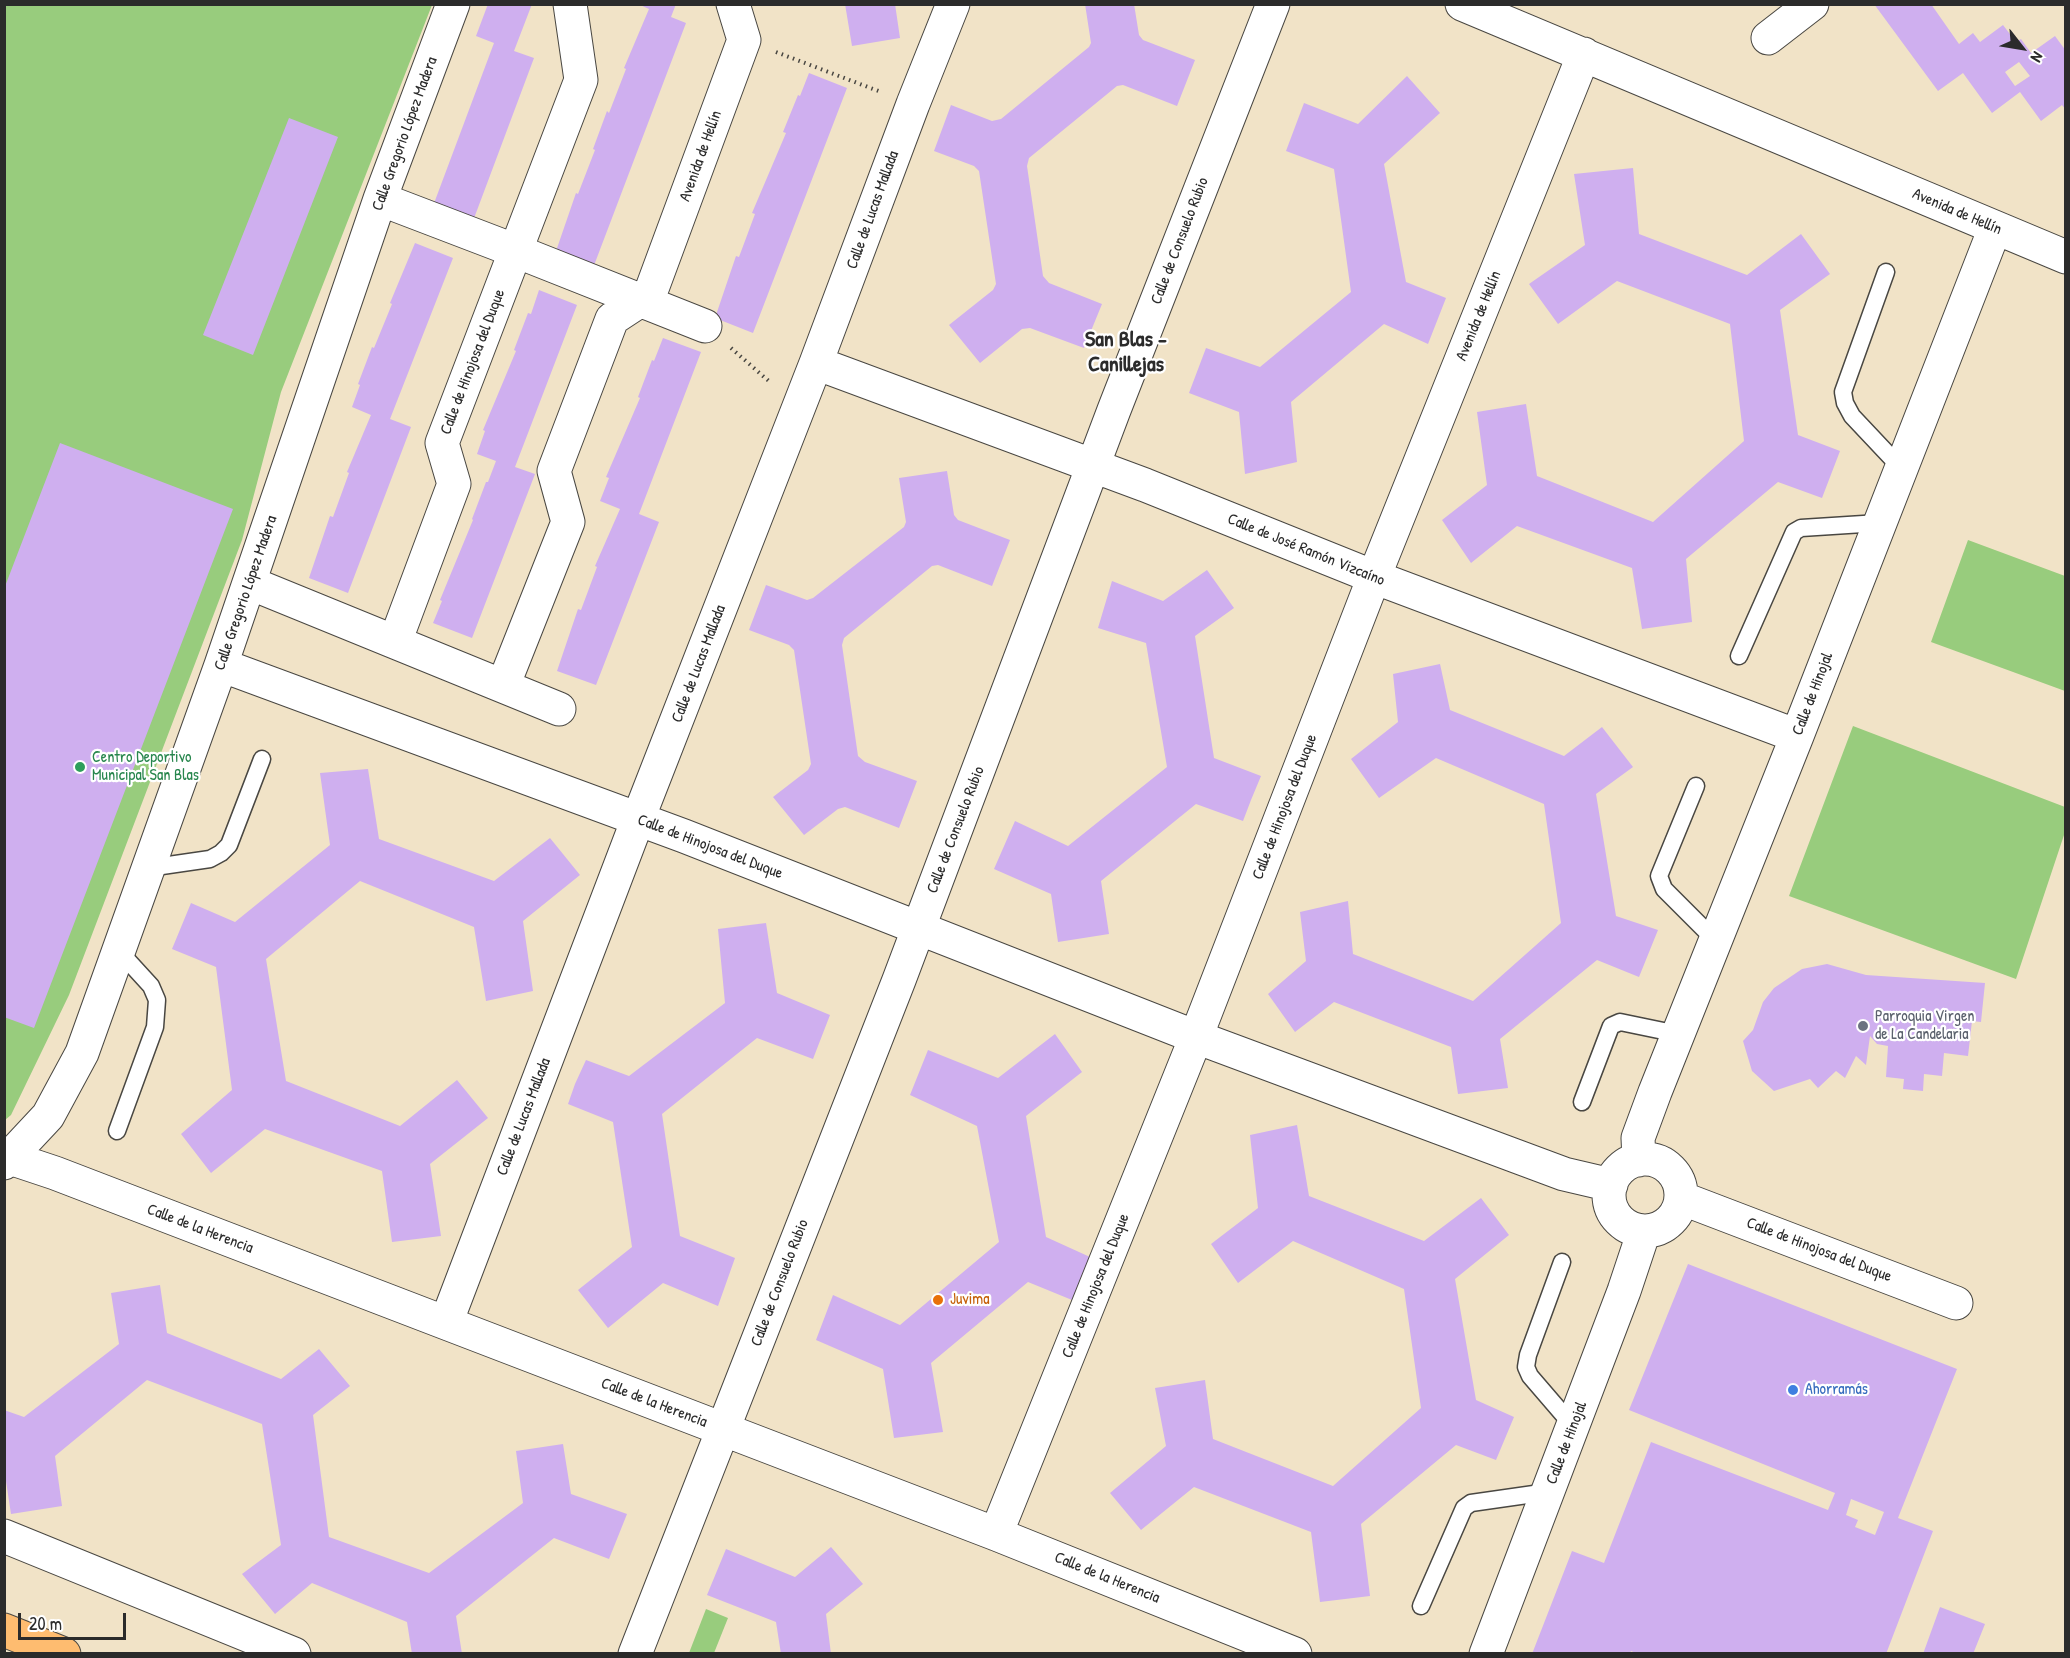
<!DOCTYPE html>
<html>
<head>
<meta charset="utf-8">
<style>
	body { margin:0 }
	#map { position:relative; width:2070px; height:1658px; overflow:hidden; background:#f1e3c7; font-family:"Patrick Hand",sans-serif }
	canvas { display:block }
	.frame { position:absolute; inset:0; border:6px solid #2b2b2b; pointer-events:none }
	.north { position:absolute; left:1992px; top:18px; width:60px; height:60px; -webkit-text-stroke:4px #fff; paint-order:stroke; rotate:121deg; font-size:16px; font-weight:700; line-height:24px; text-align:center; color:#2b2b2b }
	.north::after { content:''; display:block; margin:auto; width:21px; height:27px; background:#2b2b2b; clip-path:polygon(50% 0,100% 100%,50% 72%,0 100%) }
	.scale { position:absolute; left:18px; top:1613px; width:108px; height:27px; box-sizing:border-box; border:3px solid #2b2b2b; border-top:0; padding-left:8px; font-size:18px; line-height:21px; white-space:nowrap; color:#2b2b2b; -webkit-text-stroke:4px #fff; paint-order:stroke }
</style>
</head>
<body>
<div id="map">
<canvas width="2070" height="1658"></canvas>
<div class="frame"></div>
<div class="north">N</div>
<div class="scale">20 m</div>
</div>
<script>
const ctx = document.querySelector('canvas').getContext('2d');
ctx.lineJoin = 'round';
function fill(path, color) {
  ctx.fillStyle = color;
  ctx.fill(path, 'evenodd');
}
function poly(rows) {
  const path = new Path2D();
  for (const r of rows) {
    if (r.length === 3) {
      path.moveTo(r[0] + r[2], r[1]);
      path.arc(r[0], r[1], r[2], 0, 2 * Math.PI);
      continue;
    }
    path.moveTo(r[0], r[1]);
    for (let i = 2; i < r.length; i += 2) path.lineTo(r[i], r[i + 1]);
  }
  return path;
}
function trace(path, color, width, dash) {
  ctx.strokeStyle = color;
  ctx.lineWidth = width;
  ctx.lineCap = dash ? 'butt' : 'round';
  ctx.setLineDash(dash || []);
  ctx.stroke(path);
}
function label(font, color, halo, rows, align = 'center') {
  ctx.font = font + ' "Patrick Hand",sans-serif';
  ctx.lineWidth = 4.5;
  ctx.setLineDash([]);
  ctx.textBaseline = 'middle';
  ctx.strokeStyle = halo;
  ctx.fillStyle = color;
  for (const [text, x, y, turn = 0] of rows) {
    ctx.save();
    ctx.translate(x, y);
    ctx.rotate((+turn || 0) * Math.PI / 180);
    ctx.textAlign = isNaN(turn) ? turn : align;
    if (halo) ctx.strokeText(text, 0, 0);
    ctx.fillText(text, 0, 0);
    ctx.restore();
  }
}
fill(poly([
	[5,5,432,5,281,392,242,540,69,995,11,1115,5,1120],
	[1968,540,2065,576,2065,691,1931,642],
	[1853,726,2065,807,2065,832,2016,979,1789,896],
	[706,1609,728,1618,714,1653,689,1653]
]), '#98cc7d');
fill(poly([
	[488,4,532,4,514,51,534,58,473,221,433,206,494,43,476,36],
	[638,4,676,4,671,17,686,23,593,268,555,254,576,193,578,194,595,150,593,149,607,111,609,113,626,69,624,68,649,9],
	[845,4,895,4,900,38,852,46],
	[1085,4,1134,4,1139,35,1143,40,1195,60,1177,106,1123,85,1117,86,1029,158,1027,166,1043,276,1049,283,1102,304,1084,348,1030,328,1022,329,980,363,949,325,993,290,996,284,979,171,974,166,934,151,951,105,992,121,1001,119,1089,47,1091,43],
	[1874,4,1931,4,1959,44,1973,33,1980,42,2003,25,2016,42,2021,39,2031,53,2055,36,2066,51,2066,110,2062,105,2041,121,2020,92,1992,113,1963,73,1938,91],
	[2019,62,2030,76,2015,86,2005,72],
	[809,73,847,88,753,333,715,318,736,256,739,257,755,214,752,213,786,133,783,132,798,95,800,96],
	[1407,76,1440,113,1384,164,1406,282,1446,298,1428,344,1384,324,1291,402,1297,462,1245,474,1239,412,1189,393,1206,348,1260,367,1351,292,1334,169,1286,151,1304,103,1358,124],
	[289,118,338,137,253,355,203,335],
	[1633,168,1639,234,1747,275,1801,234,1830,274,1780,310,1798,435,1840,451,1822,498,1778,482,1686,559,1692,622,1642,629,1632,568,1517,526,1471,563,1442,520,1487,485,1477,412,1526,404,1537,476,1653,522,1744,441,1730,324,1617,281,1558,324,1529,284,1585,245,1574,174],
	[415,243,453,258,390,419,411,427,348,593,309,578,330,516,333,517,349,473,347,472,371,415,352,407,360,385,358,384,372,347,374,348,392,304,390,303],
	[539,290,577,305,515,467,535,474,472,638,433,623,442,601,440,600,473,520,472,519,486,482,488,482,496,461,477,454,485,431,483,430,516,351,514,350,528,313,531,314],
	[663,338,701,352,639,514,659,522,596,685,557,671,578,609,581,610,597,567,595,566,620,509,600,501,609,478,606,477,640,398,638,397,652,360,654,361],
	[60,443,233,509,34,1028,4,1017,4,589],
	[947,471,954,515,958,520,1010,540,992,586,938,565,932,566,844,638,842,645,858,756,865,762,917,781,899,828,845,807,838,809,804,835,773,797,808,770,811,764,794,650,789,645,749,630,766,585,807,600,813,598,904,527,906,522,899,478],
	[1207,570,1234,608,1195,636,1214,758,1261,776,1251,800,1243,821,1196,804,1101,881,1109,934,1058,942,1051,894,994,869,1015,821,1068,846,1167,767,1146,643,1098,628,1112,581,1163,601],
	[1440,664,1450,710,1564,756,1602,727,1633,767,1596,794,1616,916,1658,930,1639,977,1597,960,1500,1039,1508,1088,1458,1094,1451,1047,1334,1002,1295,1032,1268,994,1306,961,1300,912,1348,901,1353,954,1473,1001,1561,923,1544,804,1436,758,1379,798,1351,759,1398,722,1393,674],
	[368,769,379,839,494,881,550,838,580,875,523,921,533,991,486,1001,474,927,360,881,266,959,286,1081,400,1126,457,1080,488,1118,430,1164,441,1236,392,1242,382,1171,265,1129,211,1173,181,1134,232,1090,216,967,172,949,191,903,235,922,330,845,320,773],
	[766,923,777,993,830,1015,813,1059,757,1038,662,1114,680,1236,735,1258,718,1306,663,1283,608,1328,578,1290,632,1247,613,1122,568,1104,575,1084,586,1060,629,1076,725,1003,718,929],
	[1827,964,1866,975,1985,983,1981,1022,1972,1021,1968,1056,1944,1053,1942,1076,1924,1074,1923,1091,1903,1089,1904,1079,1886,1077,1888,1046,1877,1044,1870,1036,1866,1065,1856,1056,1845,1078,1836,1071,1818,1088,1810,1079,1774,1091,1752,1071,1743,1041,1753,1030,1763,1002,1774,988,1802,969],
	[1055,1034,1082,1072,1026,1116,1046,1237,1090,1257,1072,1300,1028,1282,931,1363,943,1432,894,1438,883,1369,816,1340,833,1295,900,1325,999,1242,977,1126,910,1095,928,1050,998,1078],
	[1297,1125,1309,1196,1424,1241,1481,1198,1509,1235,1455,1279,1476,1400,1514,1417,1496,1460,1456,1445,1361,1524,1370,1596,1320,1602,1311,1532,1194,1487,1141,1530,1110,1493,1166,1446,1155,1388,1205,1380,1213,1439,1333,1486,1421,1408,1404,1289,1293,1241,1238,1283,1211,1244,1258,1208,1250,1135],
	[1688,1264,1957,1369,1898,1518,1933,1531,1886,1654,1638,1654,1631,1651,1630,1654,1532,1654,1572,1551,1604,1563,1651,1442,1828,1510,1835,1493,1629,1410],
	[1851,1499,1884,1512,1875,1535,1855,1527,1858,1520,1846,1515],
	[160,1285,167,1333,281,1379,319,1349,350,1386,313,1415,329,1537,429,1573,523,1503,516,1451,563,1444,571,1494,627,1514,609,1559,554,1538,456,1616,462,1654,412,1654,407,1622,312,1583,275,1614,242,1574,281,1545,262,1424,147,1380,55,1456,62,1506,11,1514,4,1468,4,1410,24,1417,119,1344,111,1293],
	[831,1547,863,1584,826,1614,831,1654,781,1654,776,1622,707,1595,726,1549,795,1577],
	[1940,1607,1985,1624,1973,1654,1923,1654]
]), '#cfafef');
const lane = poly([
	[1886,272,1843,392,1845,403,1852,416,1901,468],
	[1739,656,1794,532,1801,528,1879,523],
	[1696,786,1659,876,1664,889,1715,940],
	[148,868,210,859,221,853,229,845,262,759],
	[1582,1102,1611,1026,1620,1022,1678,1034],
	[117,1131,155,1027,157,1000,151,986,119,951],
	[1562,1262,1528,1355,1526,1367,1530,1376,1573,1426],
	[1421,1606,1464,1508,1471,1503,1548,1492]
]);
const street = poly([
	[1462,4,2066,257],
	[1768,38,1812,4],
	[380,199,516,251,705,326],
	[816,363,1145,485,1374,577,1797,736],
	[250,583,559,709],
	[395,642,454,484,442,443,581,80,570,4],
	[221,665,684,836,1196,1037,1564,1174,1611,1185],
	[503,686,568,522,554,471,612,319,650,294,744,40,733,4],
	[10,1158,55,1173,996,1534,1295,1654],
	[1645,1195,36],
	[1639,1160,1638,1138,1655,1092,1797,736,1995,228],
	[4,1163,48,1116,82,1053,221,665,380,199,453,4],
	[1681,1198,1956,1303],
	[446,1323,638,819,816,363,913,104,953,4],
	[996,1534,1196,1037,1374,577,1584,54],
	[4,1536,294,1654],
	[635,1654,899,980,1114,410,1273,4],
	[1486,1654,1624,1291,1644,1231]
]);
const primary = poly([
	[4,1630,64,1654]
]);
trace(lane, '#494742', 19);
trace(street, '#494742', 35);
trace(primary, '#494742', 35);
trace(poly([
	[776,52,881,92],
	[731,348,771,383]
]), '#494742', 4, [1.5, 4.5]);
trace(lane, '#fff', 16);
trace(street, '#fff', 33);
trace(primary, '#febc70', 33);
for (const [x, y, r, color] of [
	[80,767,6,"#2e9e5b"],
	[1863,1026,6,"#6b7280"],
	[938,1300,6,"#e8710a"],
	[1793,1390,6,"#3f7fe0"]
]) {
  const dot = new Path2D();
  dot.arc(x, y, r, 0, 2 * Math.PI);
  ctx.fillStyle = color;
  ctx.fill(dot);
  trace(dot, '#fff', 2);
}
label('16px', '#2b2b2b', '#fff', [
	["Calle Gregorio López Madera",405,134,-70],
	["Avenida de Hellín",701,156,-70],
	["Calle de Lucas Mallada",873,210,-70],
	["Avenida de Hellín",1957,212,23],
	["Calle de Consuelo Rubio",1180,241,-69],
	["Avenida de Hellín",1479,316,-68],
	["Calle de Hinojosa del Duque",473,362,-69],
	["Calle de José Ramón Vizcaíno",1306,550,22],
	["Calle Gregorio López Madera",246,593,-71],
	["Calle de Lucas Mallada",699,664,-69],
	["Calle de Hinojal",1813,694,-69],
	["Calle de Hinojosa del Duque",1285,807,-69],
	["Calle de Consuelo Rubio",956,830,-69],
	["Calle de Hinojosa del Duque",710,847,21],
	["Calle de Lucas Mallada",524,1117,-69],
	["Calle de la Herencia",200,1229,21],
	["Calle de Hinojosa del Duque",1819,1250,21],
	["Calle de Consuelo Rubio",780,1283,-69],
	["Calle de Hinojosa del Duque",1096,1286,-68],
	["Calle de la Herencia",654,1403,21],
	["Calle de Hinojal",1567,1443,-69],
	["Calle de la Herencia",1107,1578,22]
]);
label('16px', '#27864d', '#fff', [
	["Centro Deportivo",92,758],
	["Municipal San Blas",92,776]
], 'left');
label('16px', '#5b616d', '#fff', [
	["Parroquia Virgen",1875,1017],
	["de La Candelaria",1875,1035]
], 'left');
label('16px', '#c56008', '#fff', [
	["Juvima",950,1300]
], 'left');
label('16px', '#366cbe', '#fff', [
	["Ahorramás",1805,1390]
], 'left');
label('bold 22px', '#2b2b2b', '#fff', [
	["San Blas -",1126,340],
	["Canillejas",1126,365]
]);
</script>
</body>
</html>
